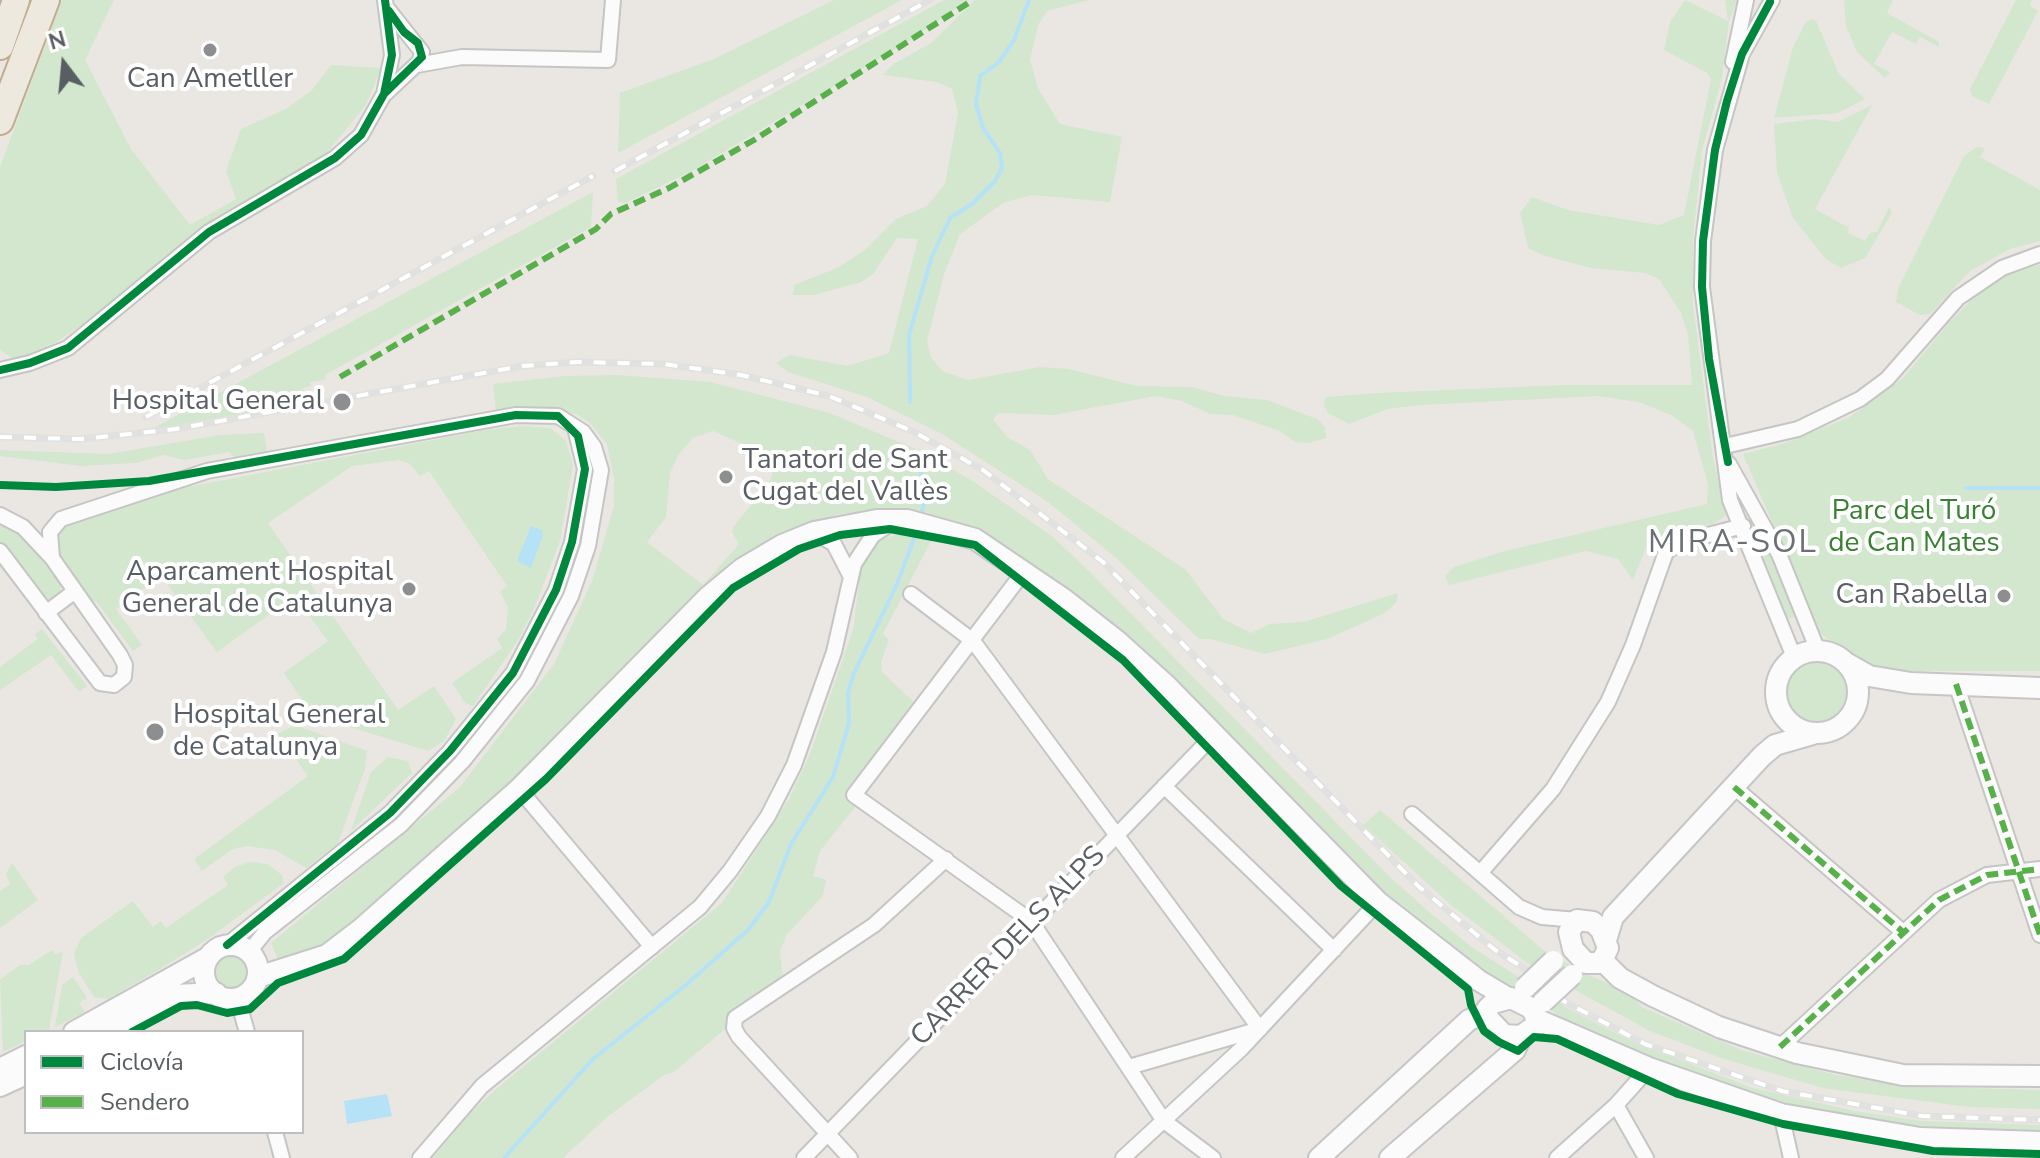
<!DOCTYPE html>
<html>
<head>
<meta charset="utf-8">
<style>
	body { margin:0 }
	#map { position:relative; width:2040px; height:1158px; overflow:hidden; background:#eae7e3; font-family:"Nunito Sans",sans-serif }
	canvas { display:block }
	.legend { position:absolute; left:24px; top:1030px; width:280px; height:104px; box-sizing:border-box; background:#fff; border:2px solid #bdbfc0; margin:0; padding:10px 14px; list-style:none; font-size:24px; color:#595e62 }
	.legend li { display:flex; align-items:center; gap:16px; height:40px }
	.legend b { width:40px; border:2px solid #bdbfc0 }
	.north { position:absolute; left:24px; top:24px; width:80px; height:80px; -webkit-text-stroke:6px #fff; paint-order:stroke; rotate:344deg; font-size:22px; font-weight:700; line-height:32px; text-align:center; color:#595e62 }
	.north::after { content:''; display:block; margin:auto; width:28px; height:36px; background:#595e62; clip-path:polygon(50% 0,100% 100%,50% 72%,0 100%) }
</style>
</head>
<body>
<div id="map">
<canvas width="2040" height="1158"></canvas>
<ul class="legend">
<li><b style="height:10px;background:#00873e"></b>Ciclovía</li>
<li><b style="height:10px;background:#58b04a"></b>Sendero</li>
</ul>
<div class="north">N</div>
</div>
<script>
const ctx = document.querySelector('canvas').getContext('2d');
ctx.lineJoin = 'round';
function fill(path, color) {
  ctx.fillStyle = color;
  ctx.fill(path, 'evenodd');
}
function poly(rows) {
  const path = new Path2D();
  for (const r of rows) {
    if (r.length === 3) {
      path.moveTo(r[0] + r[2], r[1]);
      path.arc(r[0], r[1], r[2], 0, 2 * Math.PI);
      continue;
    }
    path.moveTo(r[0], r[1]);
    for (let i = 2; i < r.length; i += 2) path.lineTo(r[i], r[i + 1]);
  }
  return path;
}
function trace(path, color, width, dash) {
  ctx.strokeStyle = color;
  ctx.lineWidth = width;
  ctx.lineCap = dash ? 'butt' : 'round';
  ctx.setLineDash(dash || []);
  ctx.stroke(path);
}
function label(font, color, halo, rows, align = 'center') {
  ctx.font = font + ' "Nunito Sans",sans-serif';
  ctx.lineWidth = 8;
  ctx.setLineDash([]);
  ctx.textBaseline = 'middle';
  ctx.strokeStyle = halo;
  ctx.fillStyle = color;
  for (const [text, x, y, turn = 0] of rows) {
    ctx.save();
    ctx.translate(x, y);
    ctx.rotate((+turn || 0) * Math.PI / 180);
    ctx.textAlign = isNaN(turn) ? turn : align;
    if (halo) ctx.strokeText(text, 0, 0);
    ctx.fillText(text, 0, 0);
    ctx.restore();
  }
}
fill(poly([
	[62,0,114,0,85,60,131,149,190,225,236,199,226,171,241,129,286,109,312,90,331,65,381,68,366,105,325,155,203,229,103,311,43,351,17,361,0,350,0,167],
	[834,0,902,0,618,153,620,93,714,59],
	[944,0,968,0,904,44,690,172,625,203,618,202,616,179],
	[975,0,1089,0,1047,11,1038,25,1030,60,1038,88,1060,124,1122,137,1110,202,1032,195,1003,203,960,234,944,274,927,341,931,357,942,371,968,380,1040,367,1069,369,1137,386,1192,387,1224,396,1267,400,1317,419,1325,427,1326,438,1308,443,1295,442,1280,431,1233,415,1210,414,1182,401,1156,396,1053,415,998,413,993,419,1007,437,1030,450,1048,479,1186,570,1223,619,1251,633,1270,624,1304,622,1398,593,1396,603,1383,614,1327,639,1265,654,1211,639,1199,639,1115,557,1048,502,942,434,867,397,788,372,776,363,790,355,847,366,889,353,918,239,897,238,873,274,861,282,814,295,793,295,794,285,837,268,865,250,896,219,927,206,945,184,958,113,952,89,937,82,883,75,892,65,931,43],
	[1685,0,1728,21,1725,0,1737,0,1729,21,1722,78,1702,151,1693,239,1693,305,1713,458,1726,515,1715,523,1648,543,1633,580,1618,559,1586,551,1449,585,1445,576,1454,567,1505,551,1707,504,1708,484,1693,431,1673,416,1639,402,1597,396,1421,405,1387,409,1349,424,1328,413,1324,406,1325,397,1378,393,1563,385,1692,385,1688,334,1681,313,1659,279,1645,273,1591,268,1545,256,1528,248,1520,213,1532,197,1568,210,1659,225,1684,215,1711,79,1707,73,1664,50,1670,22],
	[1844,0,1893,0,1887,13,1939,42,1939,47,1920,37,1916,44,1892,32,1874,64,1890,72,1885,78,1857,52,1846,26],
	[2016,0,2032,0,2030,6,2038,11,1989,104,1972,96,1970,89],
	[1812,19,1816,21,1839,74,1865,99,1838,113,1774,118,1793,47,1806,22],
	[1872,105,1815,209,1849,228,1848,233,1865,241,1870,233,1877,232,1889,207,1892,213,1865,258,1841,268,1826,259,1793,218,1777,173,1774,124,1815,119,1838,122],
	[1977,147,1985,148,1980,157,2040,190,2040,241,2010,249,1970,271,1930,314,1920,315,1896,302,1898,289,1964,156],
	[593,192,591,227,325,375,325,380,310,382,311,386,303,388,305,395,249,405,251,412,150,430],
	[2040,265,2040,671,1869,671,1819,632,1743,454,1785,443,1848,418,1903,378,1948,324,1985,286,2023,268],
	[617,375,710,382,830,413,927,454,974,482,1052,536,1091,573,1389,876,1429,912,1473,948,1569,1009,1631,1041,1753,1088,1855,1111,1922,1121,2040,1125,2040,1136,1972,1136,1795,1111,1684,1073,1559,1018,1552,1010,1509,985,1475,970,1411,924,1124,639,984,530,909,510,839,514,759,545,705,588,515,781,331,941,278,959,271,943,460,787,554,664,592,581,614,506,614,478,607,444,590,423,576,414,540,407,496,411,493,384,564,376],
	[713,431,747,446,768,460,774,469,768,485,733,527,732,532,739,544,703,585,647,542,666,517,670,473,679,454,693,438],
	[524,426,550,428,566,441,573,465,565,512,560,541,535,606,519,639,473,706,465,703,452,683,502,648,497,639,506,629,508,608,500,591,507,586,429,471,420,476,410,464,399,460,352,466,268,523,398,710,434,686,456,719,444,741,428,751,321,718,309,710,284,673,328,641,295,596,217,652,161,576,116,609,142,645,133,651,96,601,92,603,57,550,58,533,69,522,172,490,485,430],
	[264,433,267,452,235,458,229,452,184,460,163,455,136,463,82,466,0,456,0,450,108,454,220,435],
	[1745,512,1774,561,1797,616,1788,619],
	[0,520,34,543,61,583,60,595,50,600,39,592,0,541],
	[903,533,932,539,883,634,889,640,881,662,882,672,920,708,856,790,860,801,820,851,813,876,826,880,823,896,787,934,780,952,783,980,674,1072,664,1075,607,1117,563,1158,433,1158,472,1111,500,1086,722,903,789,799,810,754,853,630,861,567,870,550,881,539],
	[42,629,87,686,79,692,51,655,0,690,0,667,38,639,35,634],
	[1816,692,33],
	[295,725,367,751,365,769,338,843,306,868,275,850,247,846,233,849,202,871,194,859,308,776,278,734],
	[388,757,408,761,412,773,351,831,371,772],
	[1380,810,1542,949,1588,975,1627,991,1642,1007,1741,1050,1836,1075,1925,1087,2040,1090,2040,1109,1969,1107,1823,1088,1724,1059,1650,1031,1533,967,1451,905,1363,825],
	[250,862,267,864,282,875,284,883,208,939,160,969,108,999,94,997,79,973,74,954,81,938,133,901,153,927,161,921,166,928,228,885,223,877,235,867],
	[12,863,38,900,0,928,0,891,10,884,6,874],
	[232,971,21],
	[52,950,56,955,63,951,49,1030,26,1032,26,1041,3,1052,0,980,20,965,29,965],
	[73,977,87,998,79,1003,85,1012,55,1027,62,985]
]), '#d3e6ce');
fill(poly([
	[531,526,542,530,543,535,531,568,517,561],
	[387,1094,392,1116,347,1124,344,1101]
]), '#b5e2f7');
trace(poly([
	[910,402,909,335,932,256,950,218,972,204,995,181,1002,168,1000,153,983,128,976,104,980,76,999,62,1014,40,1029,0],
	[919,463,925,497,921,516],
	[1966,488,2040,488],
	[504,1158,593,1059,687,984,748,930,769,902,791,844,833,777,849,723,848,693,854,673,897,584,918,528]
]), '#b5e2f7', 4);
const street = poly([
	[1772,0,1742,54,1715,150,1703,241,1702,287,1730,500,1794,657],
	[1733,62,1746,0],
	[417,65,462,57,608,60,613,0],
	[385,94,420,61,422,52,387,8],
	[0,370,30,363,68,348,209,232,335,158,361,135,384,94,392,55,385,0],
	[1725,446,1798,429,1860,399,1887,379,1958,298,2002,268,2040,254],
	[1729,464,1779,554,1818,651],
	[0,515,23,527,52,558,120,655,125,665,124,677,114,685,100,683,0,551],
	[814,532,834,544,851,577],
	[52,558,50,532,61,519,207,471,516,415,558,416,583,432,594,447,601,470,588,546,571,596,527,681,462,762,401,825,265,932,253,947,253,956],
	[1019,578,854,795,1031,921,1164,1121,1213,1158],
	[911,594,973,641,1260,1029,1129,1067],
	[46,613,75,591],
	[1956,684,2040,935],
	[1164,786,1334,950],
	[1734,787,1903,932],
	[519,789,652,947],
	[1412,814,1519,907,1542,917,1577,920],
	[1481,872,1553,789,1608,702,1633,645,1666,552,1681,542,1743,526],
	[227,945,390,813,450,751,513,673,556,590,572,542,585,469,576,432],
	[243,996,241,1011,247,1032],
	[1780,1047,1939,900,1987,875,2040,869],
	[1616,1105,1646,1158],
	[1781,1114,1791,1158],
	[275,1132,282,1158],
	[420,1158,482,1086,700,907,730,871,768,816,794,765,834,652,854,564,873,535,895,521],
	[804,1158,1213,736],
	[850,1158,739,1037,734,1028,735,1018,874,925,946,859],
	[1123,1158,1241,1049,1378,902],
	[1557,1158,1616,1105,1649,1068]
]);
const secondary = poly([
	[1817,692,41],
	[1846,663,1869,676,1911,683,2040,688],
	[1577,920,1593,922,1601,930,1608,948,1601,963,1586,963,1573,949,1569,932,1577,920],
	[1606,940,1613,917,1762,756,1775,745,1813,734],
	[231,972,27],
	[1603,961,1620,978,1653,996,1719,1027,1797,1053,1903,1075,2040,1076],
	[258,977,327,955,361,929,519,789,708,597,743,568,782,545,814,532,877,520,907,520,975,539,1065,600,1116,640,1167,686,1378,902,1478,980,1508,998],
	[1511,998,1531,1008,1536,1017,1535,1026,1521,1036,1504,1035,1487,1017,1487,1009,1493,1003,1511,998],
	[1536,1019,1649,1068,1781,1114,1920,1138,2040,1142],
	[74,1032,209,957],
	[106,1032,176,995,216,993],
	[0,1069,26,1056],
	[0,1086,26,1074],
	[1319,1158,1469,1020,1486,1013],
	[1390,1158,1515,1050,1521,1036]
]);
const highway = poly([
	[0,46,16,0],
	[0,121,46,0]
]);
trace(street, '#c5c5c4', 18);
trace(secondary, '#c6c6c6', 24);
trace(highway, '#c1ad90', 30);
trace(street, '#fcfbfb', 14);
trace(secondary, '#fcfbfb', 20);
trace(highway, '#eee9df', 26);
const rail = poly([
	[615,171,930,0],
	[146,417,593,176],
	[0,437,81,439,176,429,522,366,578,362,664,364,741,375,829,396,912,431,983,470,1103,562,1418,886,1495,950,1532,973],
	[1556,997,1645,1044,1782,1091,1922,1116,2040,1120]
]);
trace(rail, '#e1e1e0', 7);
trace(rail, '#fff', 4, [12]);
const secondaryBridge = poly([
	[1525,988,1553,961],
	[1543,1002,1572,975]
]);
trace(secondaryBridge, '#c6c6c6', 24, []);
trace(secondaryBridge, '#fcfbfb', 20);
trace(poly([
	[340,377,596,229,611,214,669,188,754,140,973,0],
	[1956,684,2040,935],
	[1734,787,1903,932],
	[1780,1047,1939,900,1987,875,2040,869]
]), '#58b04a', 6, [12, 6]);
trace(poly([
	[384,94,422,57,418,43,404,32,389,11],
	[0,370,30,363,68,348,209,232,335,158,361,135,384,94,392,55,385,0],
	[1728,462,1709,359,1702,287,1703,241,1715,150,1727,101,1742,54,1770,2],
	[0,485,56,487,149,481,516,415,558,416,578,436,585,469,572,542,556,590,513,673,450,751,390,813,227,945],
	[132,1032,181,1006,197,1005,227,1013,250,1009,278,983,344,959,546,779,733,588,799,549,840,535,890,529,975,545,1123,660,1341,886,1468,989,1471,1005,1484,1031,1499,1042,1518,1051,1534,1037,1557,1039,1678,1094,1783,1124,1933,1151,2040,1154]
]), '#00873e', 8);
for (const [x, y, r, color] of [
	[210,50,8,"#8c8e8f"],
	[342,402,10,"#8c8e8f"],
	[726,477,8,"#8c8e8f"],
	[409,589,8,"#8c8e8f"],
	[2004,596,8,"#8c8e8f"],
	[155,732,10,"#8c8e8f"]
]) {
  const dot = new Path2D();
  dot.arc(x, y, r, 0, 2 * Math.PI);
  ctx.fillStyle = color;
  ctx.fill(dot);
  trace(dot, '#fff', 3);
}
label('28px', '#595e62', '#fff', [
	["Can Ametller",210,80,"center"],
	["Hospital General",324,402],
	["Tanatori de Sant",742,461,"left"],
	["Cugat del Vallès",742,493,"left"],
	["Aparcament Hospital",393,573],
	["General de Catalunya",393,605],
	["Can Rabella",1988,596],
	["Hospital General",173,716,"left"],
	["de Catalunya",173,748,"left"]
], 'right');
label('28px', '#378131', '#fff', [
	["Parc del Turó",1914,512],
	["de Can Mates",1914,544]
]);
label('28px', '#595e62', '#fff', [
	["CARRER DELS ALPS",1009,947,-46]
]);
ctx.letterSpacing = '2px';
label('32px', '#6a7074', '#fff', [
	["MIRA-SOL",1733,544]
]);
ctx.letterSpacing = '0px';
</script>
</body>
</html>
